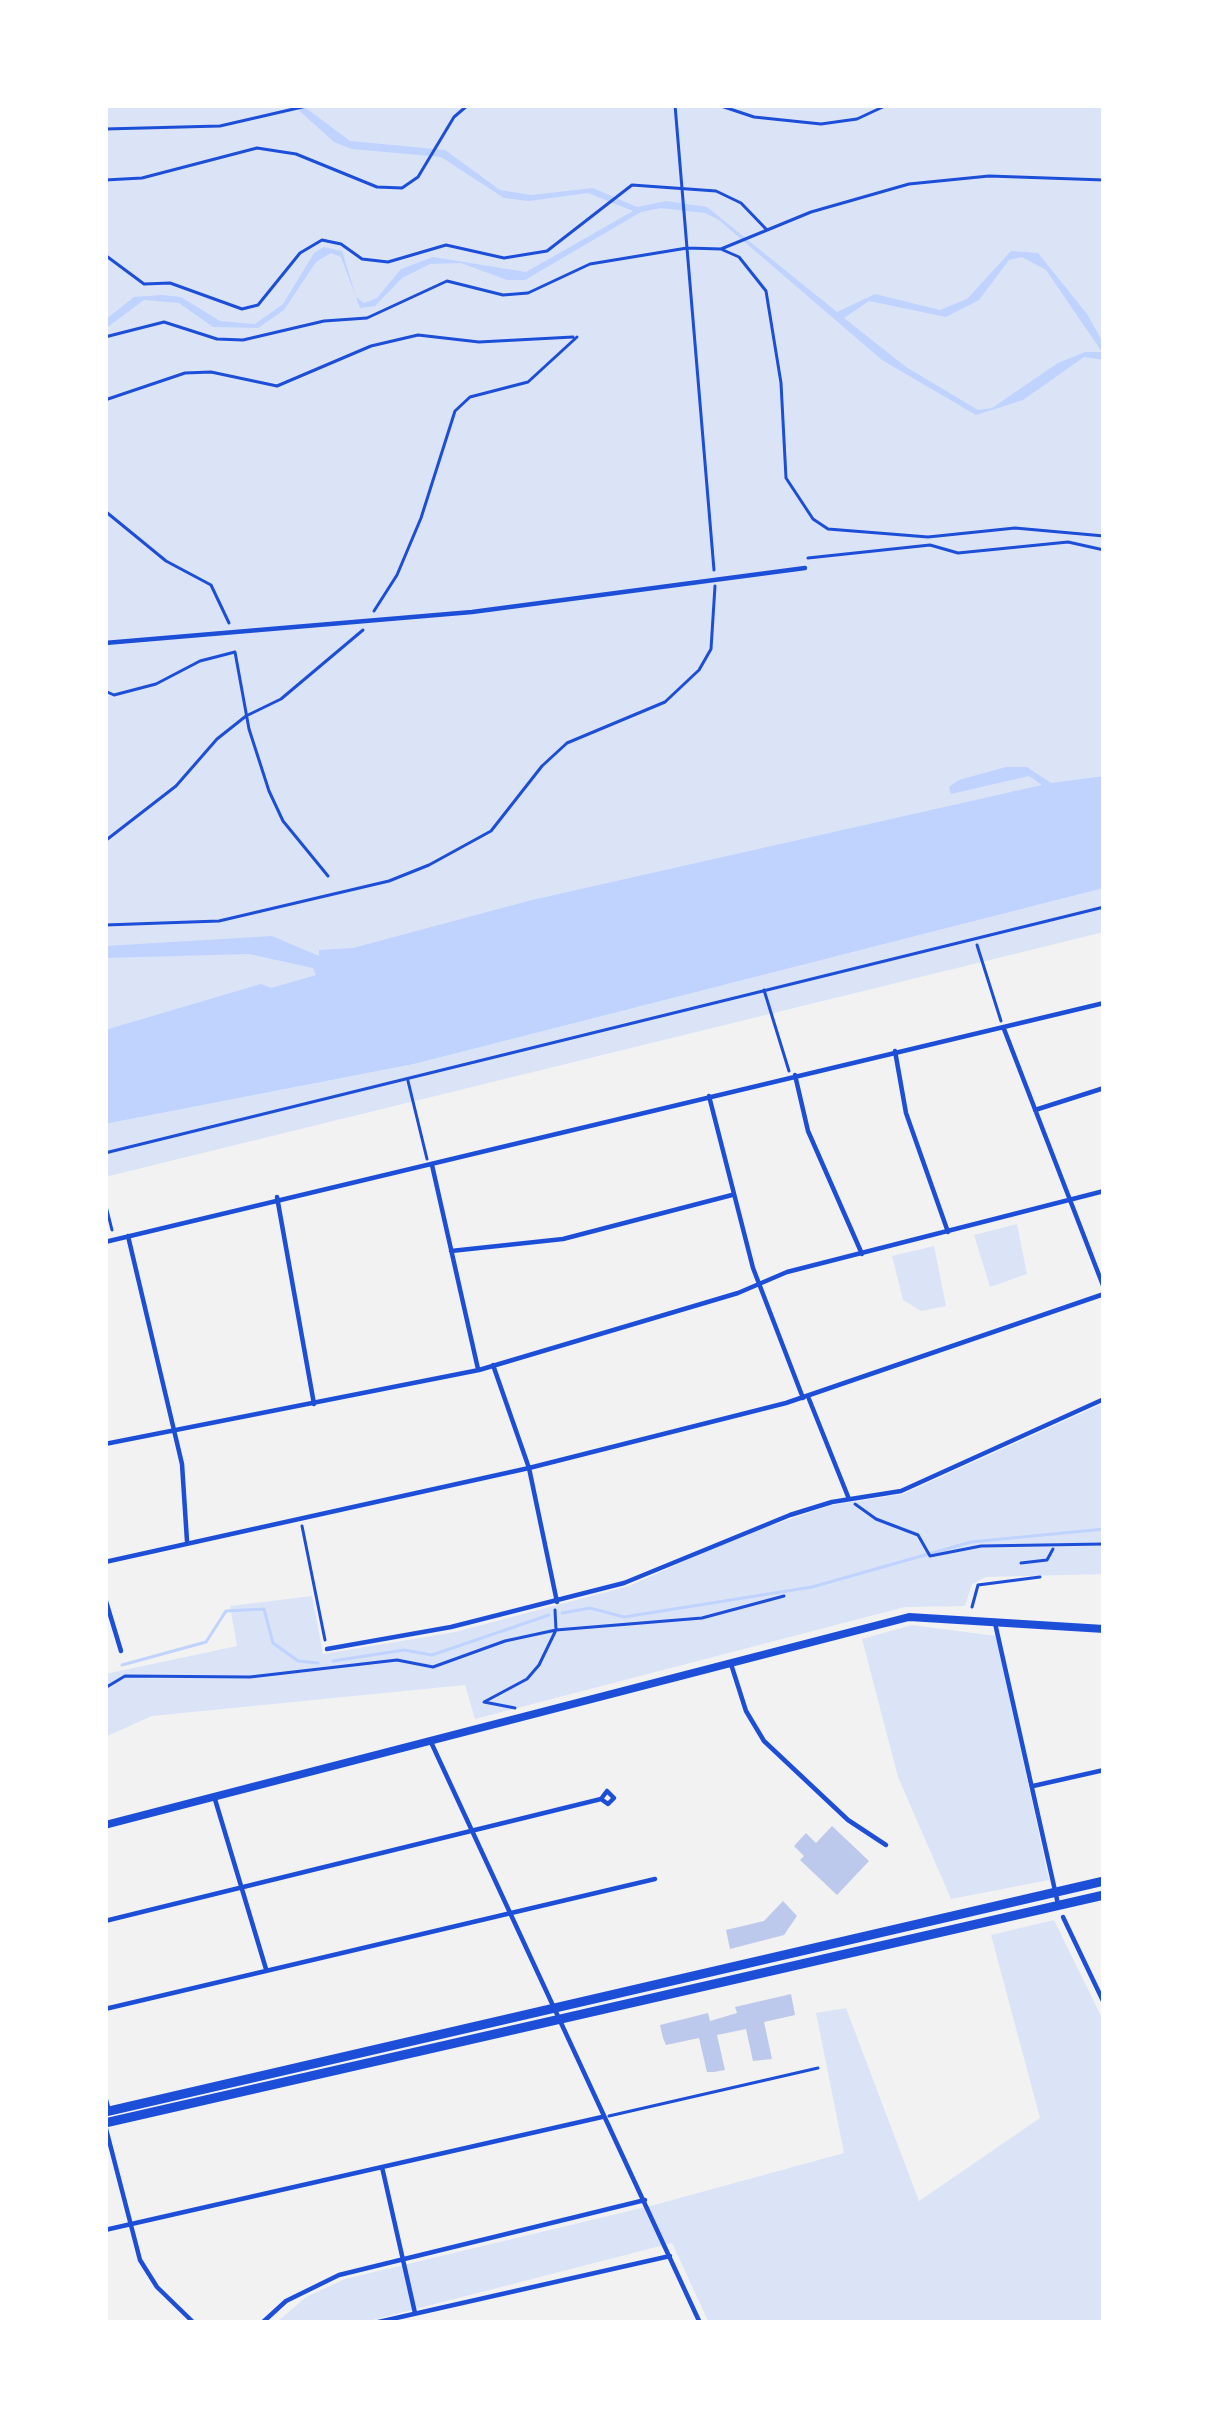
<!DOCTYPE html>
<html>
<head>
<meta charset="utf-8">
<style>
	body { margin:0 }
	#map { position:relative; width:1209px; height:2428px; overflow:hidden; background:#f2f2f2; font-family:Rubik,sans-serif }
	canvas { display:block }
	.frame { position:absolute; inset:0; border:108px solid #fff; pointer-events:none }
</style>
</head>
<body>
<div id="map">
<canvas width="1209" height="2428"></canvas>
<div class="frame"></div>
</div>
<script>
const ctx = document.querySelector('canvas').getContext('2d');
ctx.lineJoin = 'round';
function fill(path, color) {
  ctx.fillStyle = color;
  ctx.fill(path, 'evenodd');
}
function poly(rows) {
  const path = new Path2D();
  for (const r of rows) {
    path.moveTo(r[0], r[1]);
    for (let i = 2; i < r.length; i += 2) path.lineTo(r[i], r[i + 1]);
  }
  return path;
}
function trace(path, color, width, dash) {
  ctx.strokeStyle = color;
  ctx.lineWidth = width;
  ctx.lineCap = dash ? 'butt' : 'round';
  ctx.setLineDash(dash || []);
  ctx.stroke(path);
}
fill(poly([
	[105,105,1104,105,1104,783,105,1034],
	[1104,888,1104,932,105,1177,105,1124,414,1064],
	[1017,1224,1027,1274,990,1287,974,1235],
	[934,1246,946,1306,921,1311,903,1300,892,1256],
	[1104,1403,1104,1574,986,1577,972,1584,965,1606,905,1607,475,1719,465,1685,152,1716,105,1737,105,1674,237,1646,230,1606,312,1596,323,1654,455,1632,629,1586,740,1536,832,1505,903,1494],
	[912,1625,996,1636,1049,1880,951,1899,898,1777,862,1639],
	[1054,1920,1104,2022,1104,2323,709,2323,672,2243,361,2323,276,2323,306,2297,345,2279,654,2205,844,2153,816,2013,846,2008,919,2201,1040,2118,991,1935]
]), '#dbe4f7');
fill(poly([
	[293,105,302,105,350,141,445,150,500,190,531,195,593,188,637,207,666,201,707,207,837,312,875,294,940,310,967,299,1011,251,1038,253,1087,314,1104,344,1104,360,1084,357,1023,400,976,415,882,360,719,220,705,213,661,208,641,212,525,280,507,280,461,263,430,264,402,278,375,306,360,308,341,257,331,253,316,262,284,310,258,328,213,327,179,303,144,300,105,329,105,320,134,297,162,295,181,297,220,321,255,324,283,304,314,253,324,247,342,251,356,297,364,303,377,298,401,269,433,257,526,272,633,211,588,193,529,201,504,198,441,157,352,149,334,142],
	[1022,257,1046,270,1102,352,1085,352,1058,363,992,408,978,410,906,367,844,318,869,301,946,317,979,300,1009,260],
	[1006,767,1027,767,1051,783,1104,776,1104,888,414,1064,105,1124,105,1030,261,984,271,988,316,975,313,968,249,954,105,958,105,946,272,936,319,956,319,950,353,948,532,900,1042,785,1029,776,951,794,949,787,959,780]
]), '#bfd3fe');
trace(poly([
	[562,1613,590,1608,624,1617,812,1587,971,1542,1104,1529],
	[333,1661,404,1650,432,1655,549,1615],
	[122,1665,206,1642,226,1611,264,1609,273,1643,298,1661,318,1663]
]), '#bfd3fe', 3);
fill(poly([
	[832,1826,869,1861,837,1895,800,1860,804,1856,794,1846,806,1833,816,1843],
	[783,1901,797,1916,784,1935,730,1949,726,1930,764,1921],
	[791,1994,795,2015,764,2022,772,2059,753,2061,746,2029,717,2035,725,2070,714,2072,707,2072,699,2038,666,2045,663,2038,660,2025,708,2013,710,2021,737,2013,735,2007]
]), '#bdc9ec');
trace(poly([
	[675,105,714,570],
	[718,105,754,117,821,124,857,119,887,105],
	[105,129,220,126,311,105],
	[105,180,142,178,257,148,296,154,377,187,402,188,418,177,454,117,468,105],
	[723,250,739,257,766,291,781,383,786,478,813,519,828,529,928,537,1015,528,1104,536],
	[105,255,144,284,170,283,242,309,258,305,300,253,322,240,341,244,362,259,388,262,446,245,504,258,547,251,632,185,716,191,741,203,766,229],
	[105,337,164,322,217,339,243,340,324,321,367,318,447,281,503,295,528,293,590,264,687,248,721,249,811,212,909,184,989,176,1104,180],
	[105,400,185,373,211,372,277,386,371,346,418,335,479,342,573,337],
	[105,511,166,561,211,585,229,623],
	[808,558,930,545,958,553,1068,542,1104,550],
	[374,611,397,575,421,518,455,411,470,397,528,382,577,337],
	[105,691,114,695,156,684,200,661,235,652,249,729,269,791,283,821,328,876],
	[105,841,176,786,217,739,246,716,281,699,363,630],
	[105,925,219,921,389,881,429,865,491,831,542,766,567,743,665,702,699,670,711,649,715,586],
	[977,945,1001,1021],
	[764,990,789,1071],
	[408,1081,427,1159],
	[105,1153,1104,907],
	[105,1202,112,1230],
	[855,1504,876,1519,918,1535,930,1556,981,1546,1104,1544],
	[302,1526,325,1640],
	[1021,1563,1047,1560,1053,1549],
	[972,1607,978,1585,1040,1577],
	[105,1688,125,1676,250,1677,397,1660,433,1667,505,1641,556,1630,702,1618,784,1596],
	[515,1708,484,1702,527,1679,539,1665,556,1630,555,1610],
	[609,2116,818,2068]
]), '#1d4ed8', 3);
trace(poly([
	[105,643,472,612,805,568],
	[1004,1029,1104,1288],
	[895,1051,906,1113,948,1232],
	[795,1075,808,1131,862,1254],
	[709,1096,753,1268,803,1398],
	[1035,1110,1104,1088],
	[432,1165,478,1369],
	[277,1197,314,1404],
	[128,1236,182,1464,187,1541],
	[105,1242,1104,1003],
	[451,1251,563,1239,732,1195],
	[493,1365,529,1468,557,1602],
	[809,1399,849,1499],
	[105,1444,479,1370,738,1293,787,1272,1104,1191],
	[105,1562,529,1468,786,1403,1104,1294],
	[105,1598,121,1651],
	[995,1623,1058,1904],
	[327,1649,451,1627,624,1583,790,1515,832,1502,901,1491,1104,1399],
	[731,1664,746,1711,764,1741,848,1820,886,1845],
	[430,1740,700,2323],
	[1033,1786,1104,1770],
	[214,1796,266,1969],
	[1063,1917,1104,2003],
	[105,1921,601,1799,607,1791,614,1798,608,1804,601,1799],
	[105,2009,655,1879],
	[105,2096,109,2111],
	[105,2125,140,2260,157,2287,194,2323],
	[382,2167,415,2313],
	[105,2230,602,2117],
	[262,2323,286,2301,339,2275,645,2200],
	[374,2323,670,2256]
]), '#1d4ed8', 4.5);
trace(poly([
	[105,1825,909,1617,1104,1629]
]), '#1d4ed8', 8);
trace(poly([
	[105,2112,1104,1881],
	[105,2123,1104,1895]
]), '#1d4ed8', 9);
</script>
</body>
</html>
